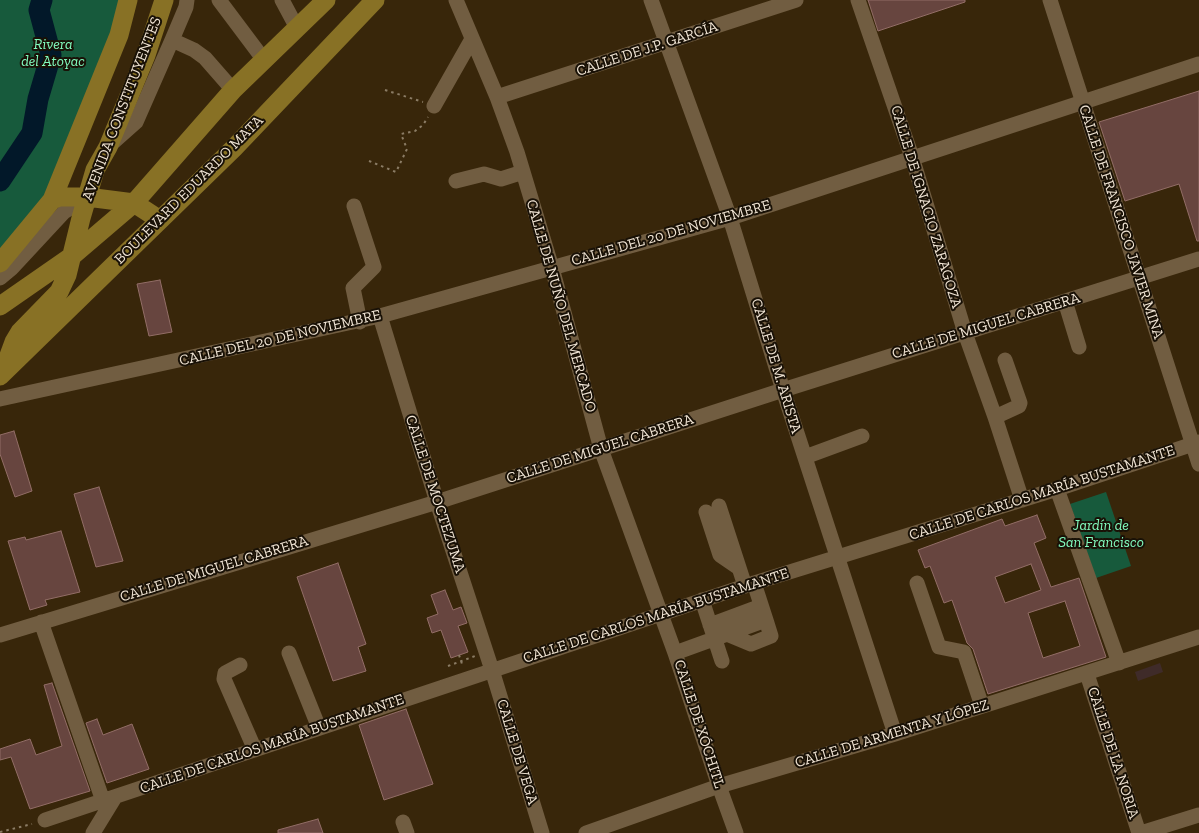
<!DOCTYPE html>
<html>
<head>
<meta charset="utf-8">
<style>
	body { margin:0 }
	canvas { display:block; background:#38260a }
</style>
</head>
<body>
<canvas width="1199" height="833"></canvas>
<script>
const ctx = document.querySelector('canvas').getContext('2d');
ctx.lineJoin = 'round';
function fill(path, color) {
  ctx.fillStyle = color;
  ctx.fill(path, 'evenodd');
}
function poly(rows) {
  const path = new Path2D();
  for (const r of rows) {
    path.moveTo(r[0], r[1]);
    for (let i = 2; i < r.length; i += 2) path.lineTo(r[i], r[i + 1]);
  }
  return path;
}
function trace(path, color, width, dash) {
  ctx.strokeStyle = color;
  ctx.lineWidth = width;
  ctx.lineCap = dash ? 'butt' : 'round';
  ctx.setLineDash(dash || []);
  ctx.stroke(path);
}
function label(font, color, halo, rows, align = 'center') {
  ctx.font = font + ' "Zilla Slab",serif';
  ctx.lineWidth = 4;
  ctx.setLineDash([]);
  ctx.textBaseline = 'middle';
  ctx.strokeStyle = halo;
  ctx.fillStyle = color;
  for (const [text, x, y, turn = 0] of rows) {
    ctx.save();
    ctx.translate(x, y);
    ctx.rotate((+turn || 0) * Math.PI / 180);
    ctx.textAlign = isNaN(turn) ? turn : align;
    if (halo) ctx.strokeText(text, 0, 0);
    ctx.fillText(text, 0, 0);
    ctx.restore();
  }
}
fill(poly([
	[1160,663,1163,672,1138,681,1135,672]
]), '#3f2b29');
fill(poly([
	[0,0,127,0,45,209,0,249],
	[1106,492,1131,566,1096,578,1070,504]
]), '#175a3c');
trace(poly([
	[0,181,32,133,38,99,51,55,39,10,42,0]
]), '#021829', 21);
const building = poly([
	[868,0,965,0,965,2,878,31,868,0],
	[1199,91,1199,241,1197,241,1179,184,1125,201,1099,122,1199,91],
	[160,280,172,332,149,336,137,284,160,280],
	[14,431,32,491,15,497,0,454,0,435,14,431],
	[99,487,123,561,96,567,74,494,99,487],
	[1037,515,1046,538,1034,543,1051,587,1079,578,1106,657,988,694,973,649,967,643,952,600,944,603,930,566,925,568,918,550,1002,519,1005,526,1037,515],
	[1031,564,1041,590,1005,603,995,577,1031,564],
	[1065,601,1080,646,1043,658,1028,613,1065,601],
	[61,531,80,592,45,600,47,605,30,610,8,541,25,537,26,540,61,531],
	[338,563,366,644,358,647,366,671,333,681,297,577,338,563],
	[445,590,453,610,461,607,467,623,458,626,468,652,451,658,441,630,432,633,427,618,438,614,431,595,445,590],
	[52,683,90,791,30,809,11,757,0,760,0,749,30,739,36,755,62,746,44,685,52,683],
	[406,709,433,784,384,800,359,725,406,709],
	[97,719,103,735,132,724,149,769,107,783,86,723,97,719],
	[318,819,323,833,278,833,278,830,318,819]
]);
fill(building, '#67453f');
trace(building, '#926d66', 1);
trace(poly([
	[385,90,423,102],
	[369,161,396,172,407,149,401,134,415,131,423,125,428,117],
	[459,655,463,667],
	[448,666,475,656],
	[0,832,32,824]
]), '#8b7c65', 2, [2.5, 4]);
trace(poly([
	[219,0,264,60],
	[282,0,297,28],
	[456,0,497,97,517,152,552,268,601,449,675,653,719,786,736,833],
	[651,0,730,218,783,390,895,734],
	[858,0,912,157,965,333,995,417,1022,500],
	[1050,0,1199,464],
	[172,40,194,50,205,58,233,90],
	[497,97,796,0],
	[434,106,472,39],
	[109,146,136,122,172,40,186,7,187,0],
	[456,181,484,174,501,179,523,172],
	[354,206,374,267,353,288,360,322],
	[0,278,12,268,64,212,87,197],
	[1065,301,1079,347],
	[380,316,437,502,492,670,542,833],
	[0,399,380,316,730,218,1199,64],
	[995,417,1019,406,1020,403,1005,360],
	[805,457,862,436],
	[1057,489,1119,663],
	[719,506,745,586],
	[706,512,720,555,739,568],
	[917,583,939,647,964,652,982,706],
	[702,600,722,661],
	[41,622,103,801],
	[710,625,761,606],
	[727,634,751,644,771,636,766,620],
	[0,635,437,502,783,390,1199,259],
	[289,653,319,728],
	[675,653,766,620,754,583],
	[240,665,225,673,224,679,255,750],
	[1087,674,1139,833],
	[45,820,754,583,1057,489,1199,442],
	[403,822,407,833],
	[93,833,115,797],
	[586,833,719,786,895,734,1199,637],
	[1141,833,1199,815]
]), '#715d41', 15);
trace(poly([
	[52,200,59,197,87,197,134,203,160,220],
	[0,263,52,200,119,35,128,0],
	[0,306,72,256,134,203,233,90,326,0],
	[4,369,14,342,20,332,59,292,67,275,81,218,95,170,108,147,146,55,164,0],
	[0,376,234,148,375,0]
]), '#887125', 19);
label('italic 15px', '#82fbbe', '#191106', [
	["Rivera",53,45],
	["del Atoyac",53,62],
	["Jardín de",1101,526],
	["San Francisco",1101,543]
]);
label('15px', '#f1e5d5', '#191106', [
	["CALLE DE J.P. GARCÍA",647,49,-18],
	["AVENIDA CONSTITUYENTES",122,109,-69],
	["BOULEVARD EDUARDO MATA",189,190,-45],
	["CALLE DE IGNACIO ZARAGOZA",926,207,73],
	["CALLE DE FRANCISCO JAVIER MINA",1121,222,72],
	["CALLE DEL 20 DE NOVIEMBRE",671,233,-16],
	["CALLE DE NUÑO DEL MERCADO",561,306,74],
	["CALLE DE MIGUEL CABRERA",986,326,-17],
	["CALLE DEL 20 DE NOVIEMBRE",280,338,-13],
	["CALLE DE M. ARISTA",776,366,73],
	["CALLE DE MIGUEL CABRERA",600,449,-18],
	["CALLE DE CARLOS MARÍA BUSTAMANTE",1042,493,-18],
	["CALLE DE MOCTEZUMA",435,494,72],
	["CALLE DE MIGUEL CABRERA",214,569,-17],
	["CALLE DE CARLOS MARÍA BUSTAMANTE",656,616,-18],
	["CALLE DE XÓCHITL",699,724,72],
	["CALLE DE ARMENTA Y LÓPEZ",892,734,-17],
	["CALLE DE CARLOS MARÍA BUSTAMANTE",272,744,-19],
	["CALLE DE VEGA",517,752,73],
	["CALLE DE LA NORIA",1113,753,72]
]);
</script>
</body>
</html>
